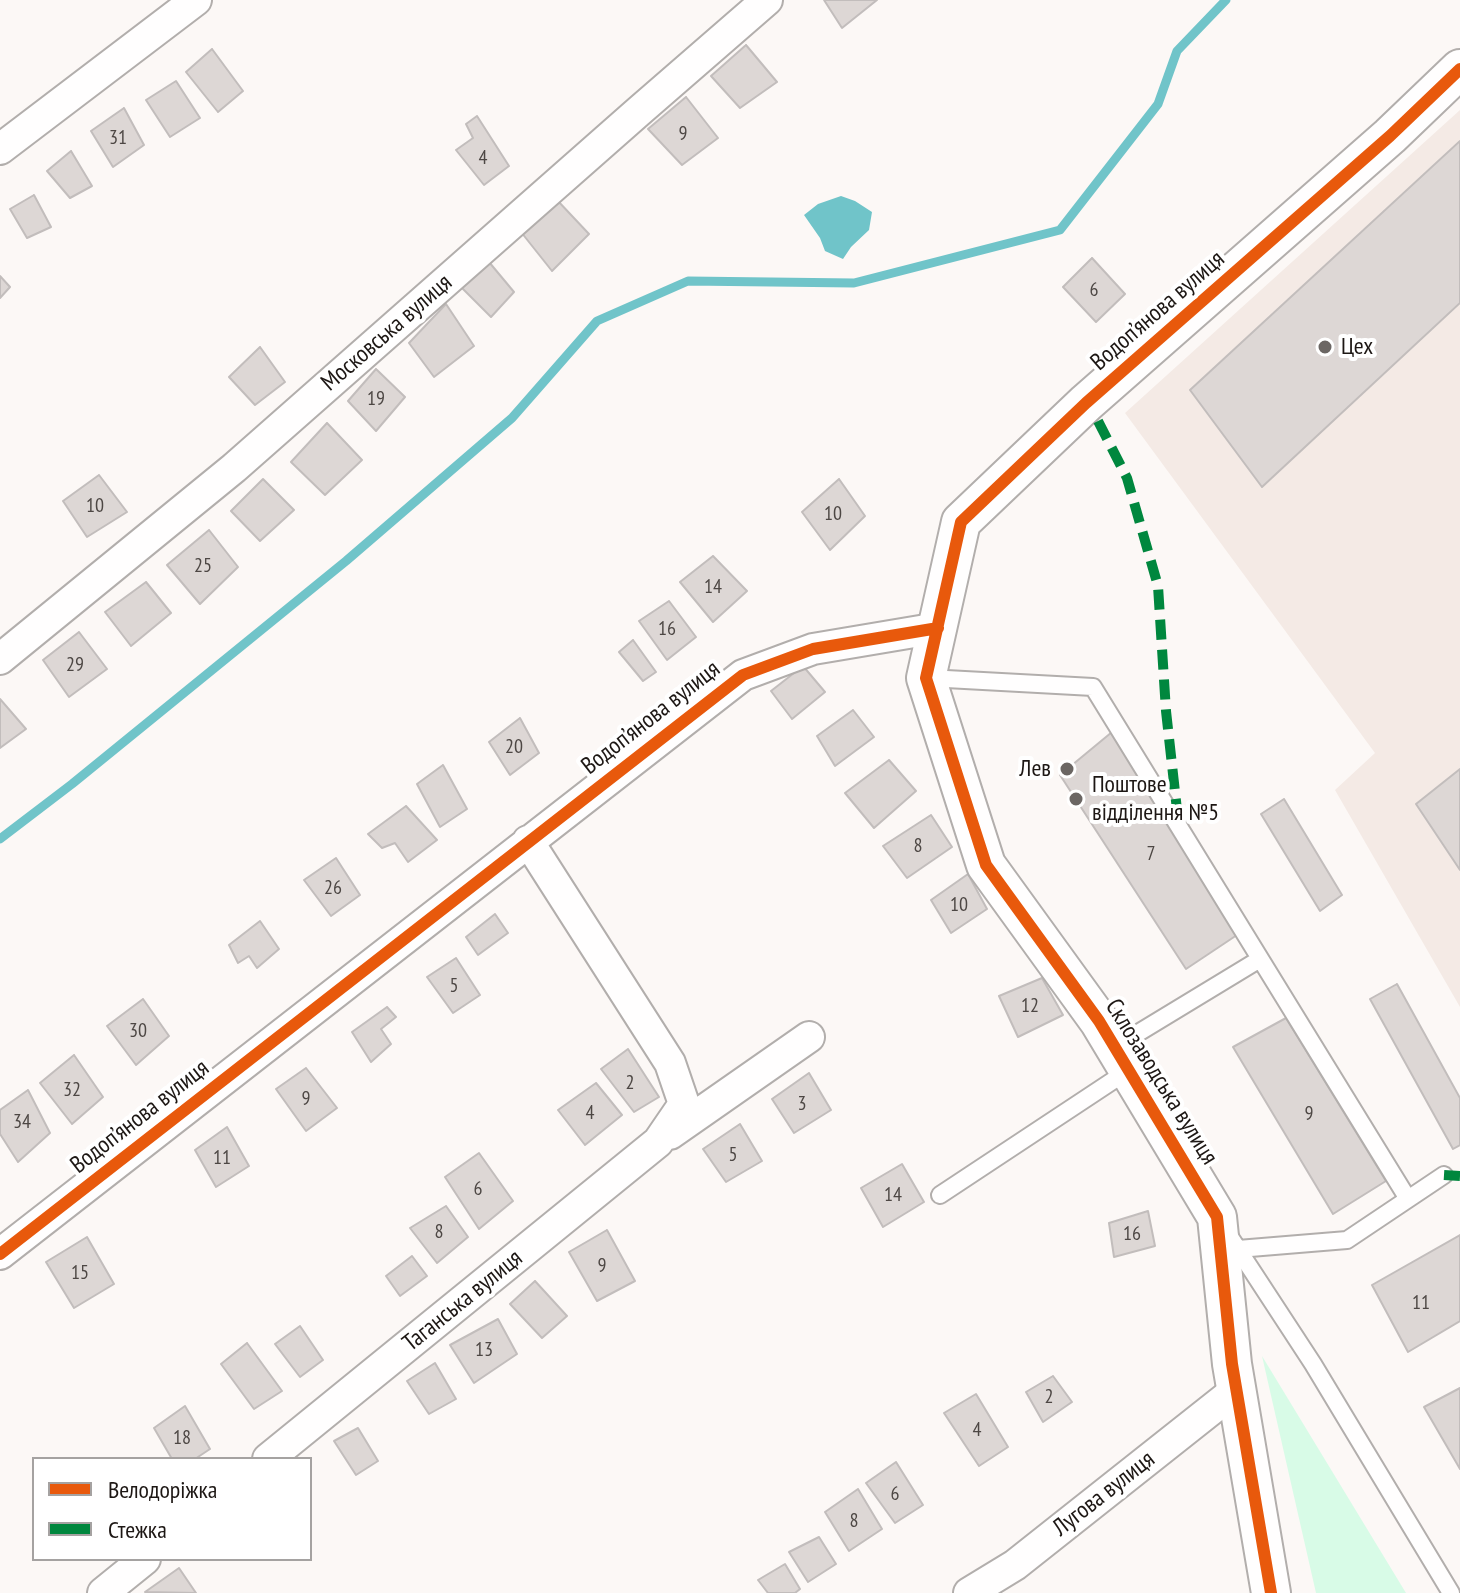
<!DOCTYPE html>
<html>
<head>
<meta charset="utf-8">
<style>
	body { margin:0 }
	#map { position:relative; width:1460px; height:1593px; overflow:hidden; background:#fcf8f6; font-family:"PT Sans Narrow",sans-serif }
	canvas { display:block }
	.legend { position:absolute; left:32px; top:1457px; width:280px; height:104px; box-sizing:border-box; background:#fff; border:2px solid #a5a2a1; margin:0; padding:10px 14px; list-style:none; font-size:24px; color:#1d1714 }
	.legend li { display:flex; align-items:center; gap:16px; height:40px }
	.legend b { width:40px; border:2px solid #a5a2a1 }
</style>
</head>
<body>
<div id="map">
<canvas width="1460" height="1593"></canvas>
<ul class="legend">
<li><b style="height:10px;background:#e8590c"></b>Велодоріжка</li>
<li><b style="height:10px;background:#00873e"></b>Стежка</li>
</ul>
</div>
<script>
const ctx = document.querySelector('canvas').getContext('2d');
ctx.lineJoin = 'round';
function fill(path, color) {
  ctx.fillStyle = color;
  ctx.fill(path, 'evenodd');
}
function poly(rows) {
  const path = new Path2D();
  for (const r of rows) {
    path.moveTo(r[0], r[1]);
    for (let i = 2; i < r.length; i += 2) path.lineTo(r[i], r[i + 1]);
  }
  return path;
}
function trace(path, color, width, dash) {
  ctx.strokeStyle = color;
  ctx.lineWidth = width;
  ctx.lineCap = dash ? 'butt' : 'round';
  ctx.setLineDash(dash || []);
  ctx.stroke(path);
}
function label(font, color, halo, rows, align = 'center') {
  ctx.font = font + ' "PT Sans Narrow",sans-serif';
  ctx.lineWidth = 8;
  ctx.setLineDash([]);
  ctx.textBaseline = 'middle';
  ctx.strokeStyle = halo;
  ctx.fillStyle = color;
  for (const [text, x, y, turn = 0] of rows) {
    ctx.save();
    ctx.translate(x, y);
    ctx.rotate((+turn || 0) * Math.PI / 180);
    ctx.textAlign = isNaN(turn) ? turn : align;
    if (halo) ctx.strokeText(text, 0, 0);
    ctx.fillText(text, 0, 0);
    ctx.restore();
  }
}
fill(poly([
	[1460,110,1460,1007,1335,790,1375,753,1125,413]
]), '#f4eae5');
fill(poly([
	[1262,1356,1406,1593,1316,1593]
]), '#d8fbe7');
fill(poly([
	[841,196,855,201,872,212,869,230,851,247,843,259,825,251,820,238,804,215,818,204]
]), '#70c4c9');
trace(poly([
	[0,839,72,784,346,561,512,418,597,321,688,281,854,283,1060,230,1158,104,1177,51,1226,0]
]), '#70c4c9', 9);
const building = poly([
	[824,0,877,0,842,28,824,0],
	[746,45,777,82,740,108,711,76,746,45],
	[212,49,243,91,218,112,186,72,212,49],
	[176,81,200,118,170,137,146,100,176,81],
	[686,97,718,138,682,165,648,129,686,97],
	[124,108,144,145,113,167,91,131,124,108],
	[477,116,509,166,484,185,456,150,473,138,466,124,477,116],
	[1460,141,1460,303,1262,487,1190,390,1460,141],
	[71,151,92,186,70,198,47,171,71,151],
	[34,195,51,227,27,238,10,209,34,195],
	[557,200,589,234,552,271,521,232,557,200],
	[1092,258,1125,294,1096,322,1063,287,1092,258],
	[489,262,514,292,491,317,461,287,489,262],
	[0,276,10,287,0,298,0,276],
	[446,304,474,346,434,377,409,343,446,304],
	[260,347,285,382,255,405,229,377,260,347],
	[376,369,405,397,376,431,348,401,376,369],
	[327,423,362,460,325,495,291,462,327,423],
	[99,475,127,512,87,537,63,501,99,475],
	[263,479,294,510,260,541,231,511,263,479],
	[839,479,865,516,830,550,802,512,839,479],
	[209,530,238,567,200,604,167,565,209,530],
	[713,556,747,591,713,622,680,582,713,556],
	[146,582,171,613,131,646,105,612,146,582],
	[669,601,696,637,667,660,639,621,669,601],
	[79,632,107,669,69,697,43,660,79,632],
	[633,640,656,672,643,681,619,652,633,640],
	[803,666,825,692,792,719,771,691,803,666],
	[0,699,26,729,0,748,0,699],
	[853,710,874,737,835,766,817,736,853,710],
	[520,718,539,753,510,775,489,742,520,718],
	[1112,732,1240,933,1186,969,1060,775,1112,732],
	[889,760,916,791,874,828,845,793,889,760],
	[443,765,467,809,440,827,417,784,443,765],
	[1460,769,1460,870,1416,804,1460,769],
	[1284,799,1342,895,1320,911,1261,814,1284,799],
	[406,806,437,840,408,862,395,843,382,848,368,834,406,806],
	[931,815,952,847,907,878,883,846,931,815],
	[336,858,360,895,331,916,304,880,336,858],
	[968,874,987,909,951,933,931,900,968,874],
	[495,914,508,933,478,955,466,937,495,914],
	[260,921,279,949,257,968,249,956,238,963,229,945,260,921],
	[456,958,480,995,453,1013,427,977,456,958],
	[1042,978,1063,1015,1018,1037,999,996,1042,978],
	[1397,984,1460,1098,1460,1145,1453,1149,1370,999,1397,984],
	[143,999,169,1036,136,1065,107,1026,143,999],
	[387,1007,396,1017,381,1029,391,1044,371,1062,352,1032,387,1007],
	[1286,1018,1386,1181,1333,1214,1233,1047,1286,1018],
	[628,1049,659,1097,634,1112,601,1069,628,1049],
	[74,1055,103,1097,72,1124,40,1083,74,1055],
	[306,1068,337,1108,306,1131,276,1089,306,1068],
	[809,1073,831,1110,794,1133,772,1099,809,1073],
	[596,1083,622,1115,585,1145,558,1110,596,1083],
	[28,1090,50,1133,18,1162,0,1134,0,1110,28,1090],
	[740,1124,762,1161,726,1182,703,1149,740,1124],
	[227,1127,249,1166,216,1187,195,1150,227,1127],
	[479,1153,513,1201,479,1229,445,1177,479,1153],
	[902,1164,924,1202,883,1227,861,1188,902,1164],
	[446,1206,468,1237,437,1263,410,1228,446,1206],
	[1148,1211,1155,1246,1114,1257,1109,1223,1148,1211],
	[607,1230,635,1281,597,1301,569,1252,607,1230],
	[1460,1235,1460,1321,1408,1352,1372,1285,1460,1235],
	[87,1237,114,1284,74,1308,46,1262,87,1237],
	[412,1256,427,1276,400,1296,386,1276,412,1256],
	[535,1281,567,1316,542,1338,510,1304,535,1281],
	[498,1319,517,1354,474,1383,450,1345,498,1319],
	[300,1326,323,1360,300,1377,275,1344,300,1326],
	[247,1343,282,1391,254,1409,221,1364,247,1343],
	[435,1363,456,1399,429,1414,407,1381,435,1363],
	[1053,1376,1072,1402,1043,1422,1026,1392,1053,1376],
	[1460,1388,1460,1469,1424,1407,1460,1388],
	[976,1394,1008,1447,979,1466,944,1413,976,1394],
	[185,1406,210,1449,195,1459,172,1459,154,1428,185,1406],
	[358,1428,378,1461,356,1475,334,1441,358,1428],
	[896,1462,923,1505,895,1523,866,1483,896,1462],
	[858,1489,882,1529,849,1551,825,1512,858,1489],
	[819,1537,836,1564,808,1582,789,1552,819,1537],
	[785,1564,800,1589,795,1593,768,1593,758,1580,785,1564],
	[179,1568,196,1593,145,1592,179,1568]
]);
fill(building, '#ddd7d5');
trace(building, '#c2bdbc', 2);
const service = poly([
	[928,678,1093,687,1408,1199],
	[1115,1047,1260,959],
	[940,1195,1129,1070],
	[1228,1234,1313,1364,1451,1593],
	[1238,1249,1347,1240,1444,1175]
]);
const minor = poly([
	[0,149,196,0],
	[0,659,234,468,638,112,767,0],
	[670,1134,809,1037],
	[0,1254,743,675,813,649,938,628],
	[268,1459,658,1142,684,1104,670,1063,528,841],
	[103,1593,145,1559],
	[969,1593,1015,1565,1236,1390]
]);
const tertiary = poly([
	[1271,1593,1232,1364,1217,1217,1099,1021,986,865,926,678,961,522,1086,403,1390,136,1460,69]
]);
trace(service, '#b2aeac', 20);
trace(minor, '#b2aeac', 34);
trace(tertiary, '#b2aeac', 42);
trace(service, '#fffefe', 16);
trace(minor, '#fffefe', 30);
trace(tertiary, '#fffefe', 38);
trace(poly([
	[1098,421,1127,478,1158,586,1166,711,1179,828],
	[1444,1175,1460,1176]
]), '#00873e', 10, [20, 10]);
trace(poly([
	[0,1254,743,675,813,649,938,628],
	[1271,1593,1232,1364,1217,1217,1099,1021,986,865,926,678,961,522,1086,403,1390,136,1460,69]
]), '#e8590c', 12);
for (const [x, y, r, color] of [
	[1325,347,8,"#6b6663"],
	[1067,769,8,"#6b6663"],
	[1076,799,8,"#6b6663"]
]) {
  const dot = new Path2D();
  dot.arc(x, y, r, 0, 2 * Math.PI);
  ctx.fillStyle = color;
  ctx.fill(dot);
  trace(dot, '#fff', 3);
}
label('20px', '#4d4744', null, [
	["9",683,134],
	["31",118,138],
	["4",483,158],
	["6",1094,290],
	["19",376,399],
	["10",95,506],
	["10",833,514],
	["25",203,566],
	["14",713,587],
	["16",667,629],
	["29",75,665],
	["20",514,747],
	["8",918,846],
	["7",1151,854],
	["26",333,888],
	["10",959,905],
	["5",454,986],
	["12",1030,1006],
	["30",138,1031],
	["2",630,1083],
	["32",72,1090],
	["9",306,1099],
	["3",802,1104],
	["4",590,1113],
	["9",1309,1114],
	["34",22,1122],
	["5",733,1155],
	["11",222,1158],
	["6",478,1189],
	["14",893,1195],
	["8",439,1232],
	["16",1132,1234],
	["9",602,1266],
	["15",80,1273],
	["11",1421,1303],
	["13",484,1350],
	["2",1049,1397],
	["4",977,1430],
	["18",182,1438],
	["6",895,1494],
	["8",854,1521]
]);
label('24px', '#1d1714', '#fff', [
	["Водоп’янова вулиця",1158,311,-41],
	["Московська вулиця",387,333,-41],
	["Водоп’янова вулиця",651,718,-38],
	["Склозаводська вулиця",1161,1082,58],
	["Водоп’янова вулиця",140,1117,-38],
	["Таганська вулиця",463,1301,-39],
	["Лугова вулиця",1104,1494,-38]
]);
label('24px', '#1d1714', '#fff', [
	["Цех",1341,347],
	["Лев",1051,769,"right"],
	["Поштове",1092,785],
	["відділення №5",1092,813]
], 'left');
</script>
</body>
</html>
